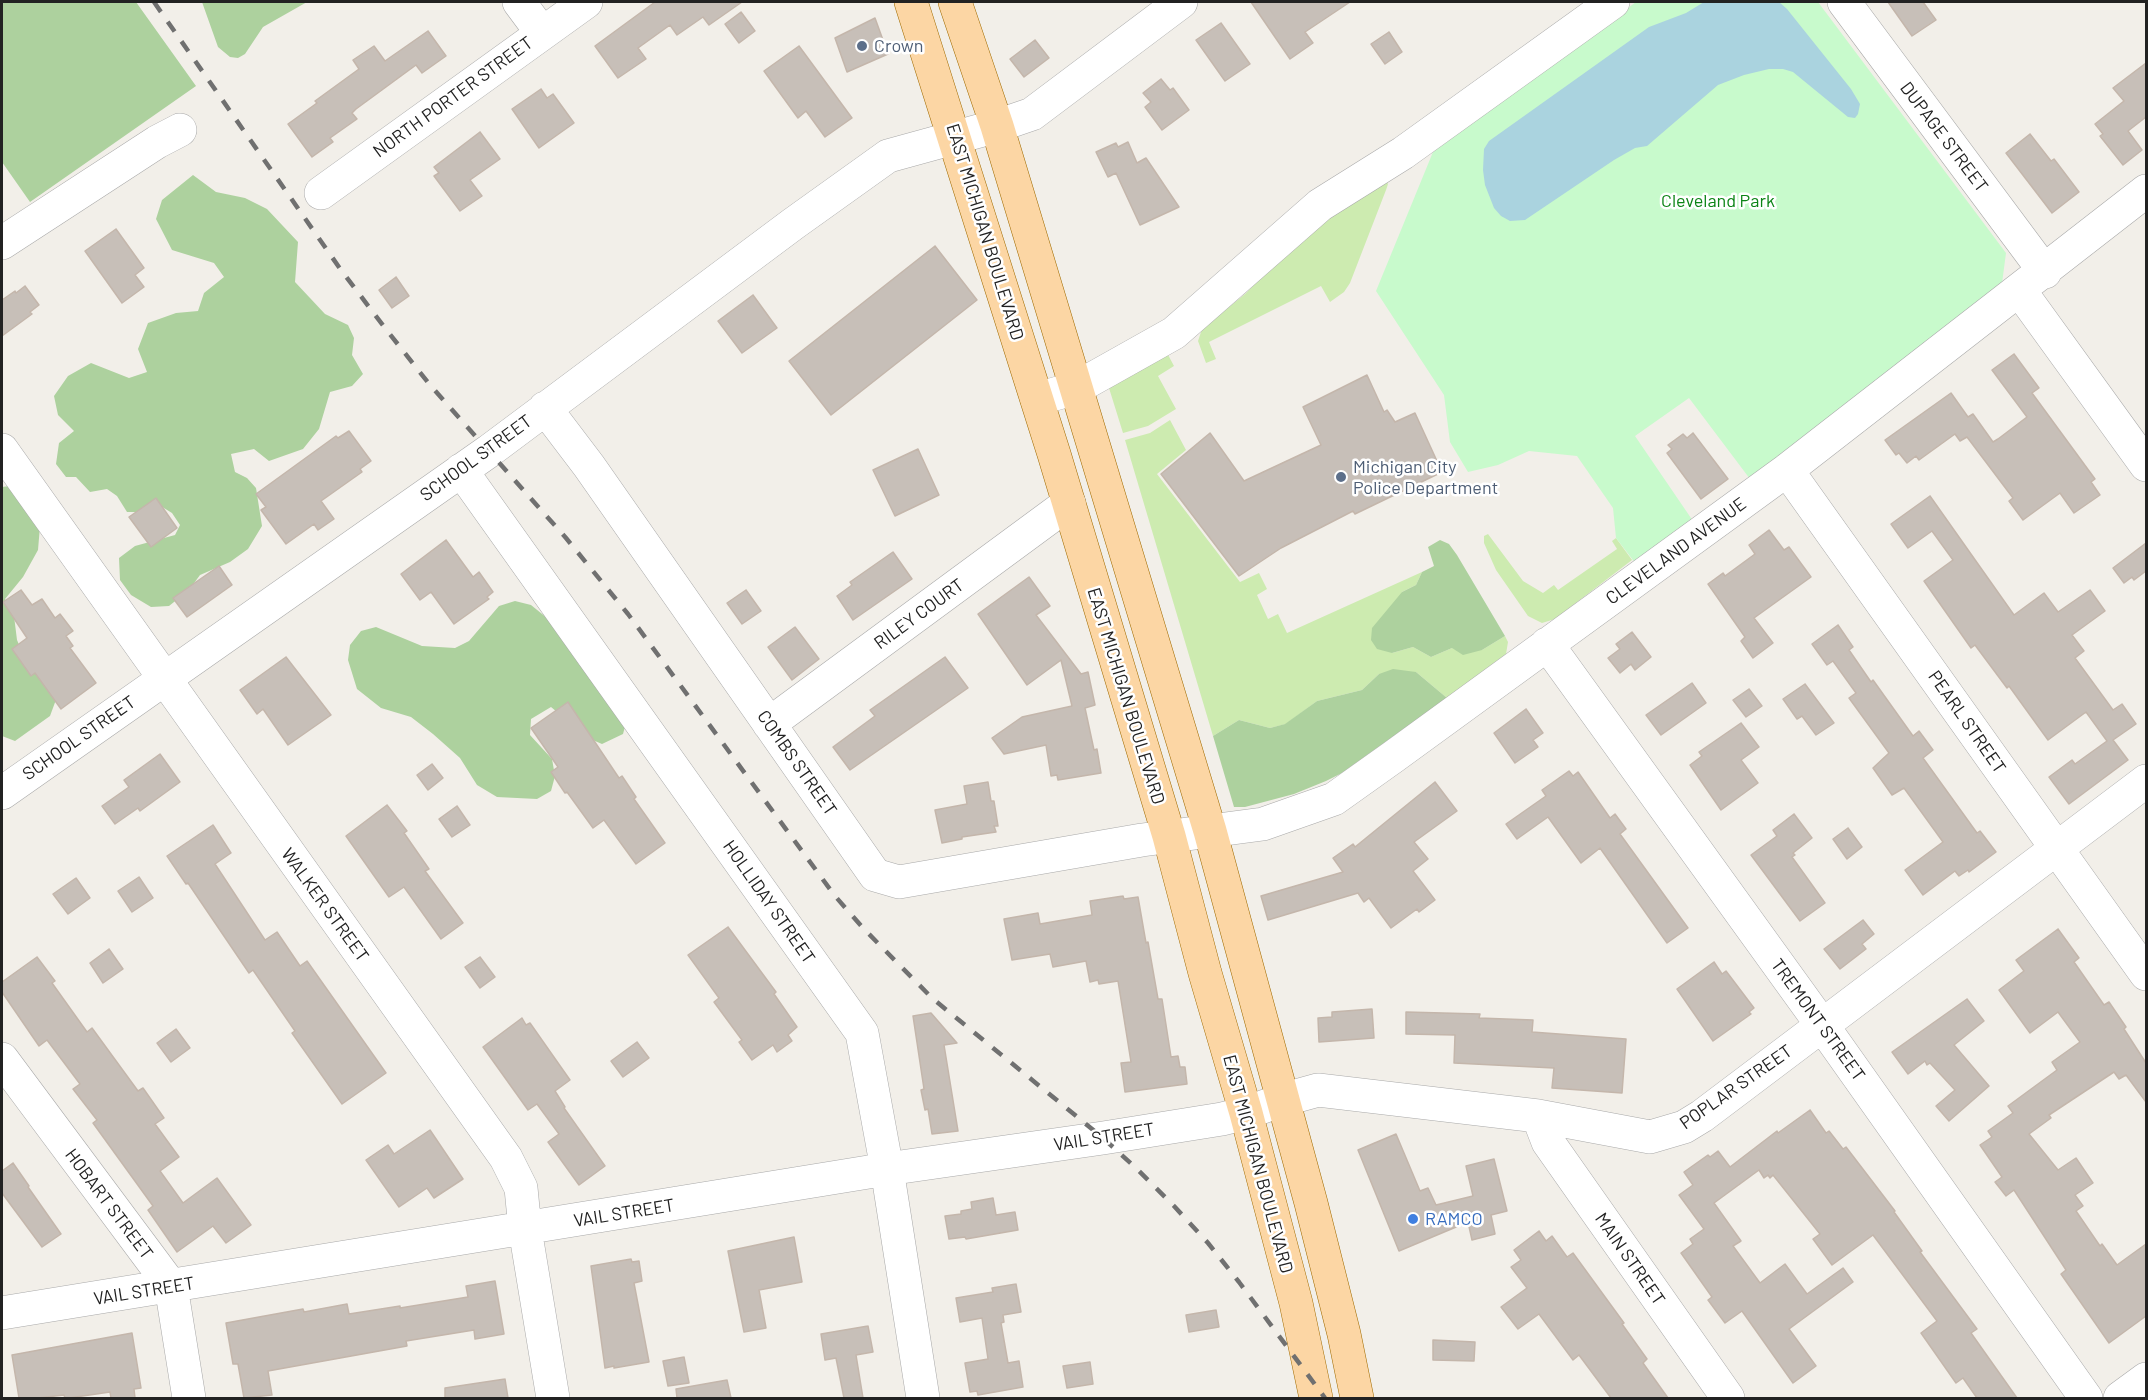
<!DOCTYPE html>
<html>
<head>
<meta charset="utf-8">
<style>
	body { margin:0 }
	#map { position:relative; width:2148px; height:1400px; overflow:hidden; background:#f2efe9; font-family:Barlow,sans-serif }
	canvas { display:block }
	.frame { position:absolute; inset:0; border:3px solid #222; pointer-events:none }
</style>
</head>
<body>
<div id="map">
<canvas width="2148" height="1400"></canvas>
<div class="frame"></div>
</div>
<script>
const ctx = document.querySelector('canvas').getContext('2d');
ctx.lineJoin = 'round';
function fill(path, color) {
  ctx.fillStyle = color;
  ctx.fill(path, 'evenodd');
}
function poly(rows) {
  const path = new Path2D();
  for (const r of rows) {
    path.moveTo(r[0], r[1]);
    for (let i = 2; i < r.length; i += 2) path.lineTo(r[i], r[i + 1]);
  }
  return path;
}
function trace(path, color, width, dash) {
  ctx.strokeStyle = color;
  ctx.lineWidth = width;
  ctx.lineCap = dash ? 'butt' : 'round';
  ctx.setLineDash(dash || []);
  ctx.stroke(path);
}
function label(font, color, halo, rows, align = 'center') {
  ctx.font = font + ' Barlow,sans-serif';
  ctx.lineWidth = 5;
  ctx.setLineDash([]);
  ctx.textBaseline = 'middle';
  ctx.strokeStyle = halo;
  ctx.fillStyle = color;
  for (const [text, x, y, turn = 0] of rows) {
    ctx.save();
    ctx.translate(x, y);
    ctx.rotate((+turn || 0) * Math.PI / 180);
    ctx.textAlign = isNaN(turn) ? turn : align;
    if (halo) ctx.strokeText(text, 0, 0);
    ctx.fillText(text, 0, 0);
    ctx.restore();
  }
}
fill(poly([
	[1385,178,1388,184,1386,190,1350,283,1344,292,1330,302,1321,286,1209,342,1216,359,1206,363,1198,341,1202,329,1245,294,1320,218],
	[1166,351,1174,366,1158,376,1176,409,1148,426,1123,433,1109,388],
	[1170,420,1186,450,1157,474,1240,582,1259,573,1267,589,1257,595,1268,619,1278,614,1287,633,1422,572,1416,585,1402,592,1392,653,1413,647,1431,657,1452,648,1482,650,1505,636,1508,642,1506,654,1447,698,1416,672,1379,674,1362,690,1317,701,1286,724,1270,728,1239,720,1213,736,1125,440,1150,433],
	[1488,534,1523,581,1543,593,1554,585,1558,590,1617,549,1612,541,1616,538,1632,560,1555,619,1542,623,1528,616,1496,570,1484,543,1484,536]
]), '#cdebb0');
fill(poly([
	[2,2,136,2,196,86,30,202,2,162],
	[202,2,307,2,263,27,245,54,238,58,230,57,218,47],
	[193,175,216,192,245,198,267,209,298,242,295,282,325,314,348,325,354,338,352,355,363,374,352,386,330,392,319,429,303,449,269,461,254,449,231,454,235,472,247,478,256,488,262,526,248,549,230,562,200,575,189,590,169,606,151,607,131,595,120,580,119,558,135,546,175,535,180,525,172,513,159,505,140,512,127,512,117,496,107,489,90,492,76,477,66,477,56,464,59,443,74,431,58,415,54,396,68,376,91,363,129,378,147,372,138,349,148,323,176,313,198,311,204,293,224,277,214,263,172,250,156,219,162,200],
	[17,485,40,526,38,550,23,577,5,599,14,616,17,640,29,668,53,675,57,697,50,716,15,741,2,736,2,487],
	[1440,540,1449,544,1457,555,1505,636,1482,650,1463,655,1452,648,1431,657,1413,647,1392,653,1377,649,1371,640,1372,628,1402,592,1416,585,1422,572,1434,566,1428,547],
	[515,601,531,605,558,627,569,650,621,704,627,719,623,734,602,744,588,738,551,707,531,719,530,735,552,759,555,776,551,791,537,799,497,797,477,785,460,758,433,734,411,717,381,708,357,689,348,660,350,645,361,631,376,627,422,646,455,648,469,641,499,606],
	[1393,669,1416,672,1447,698,1342,773,1326,781,1294,794,1245,807,1234,807,1213,736,1239,720,1270,728,1285,724,1317,701,1362,690,1379,674]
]), '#add19e');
fill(poly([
	[1636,2,1818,2,2006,253,2001,291,1750,479,1689,398,1635,436,1693,521,1636,564,1616,538,1613,508,1577,456,1529,451,1498,465,1468,472,1450,442,1444,395,1376,291,1433,152]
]), '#c8facc');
fill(poly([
	[1704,2,1779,2,1787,9,1851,89,1860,104,1858,114,1855,118,1848,117,1793,72,1783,69,1769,69,1744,75,1718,85,1647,146,1635,148,1614,160,1525,220,1510,221,1501,216,1494,208,1485,185,1483,170,1484,149,1489,141,1649,27,1686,13]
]), '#aad3df');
const building = poly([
	[655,2,742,2,709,25,703,17,677,35,670,25,638,48,646,59,618,78,595,46,655,2],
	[1251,2,1350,2,1305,32,1313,43,1290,59,1251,2],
	[1888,2,1923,2,1936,20,1912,36,1888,2],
	[741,12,755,31,739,43,725,24,741,12],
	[875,18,888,54,847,72,835,38,875,18],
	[1221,23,1250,64,1225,81,1196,40,1221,23],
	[428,31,446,56,422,73,416,65,356,109,352,113,357,119,330,138,333,142,312,157,288,124,317,103,315,101,359,69,353,60,374,46,385,61,428,31],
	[1389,32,1402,52,1385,64,1371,44,1389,32],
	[1035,40,1049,58,1024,77,1010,59,1035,40],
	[799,46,852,118,825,137,806,111,798,118,764,71,799,46],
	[2146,63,2146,117,2128,131,2142,150,2123,165,2100,136,2103,134,2095,124,2124,101,2113,88,2146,63],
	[1161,79,1170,90,1173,88,1189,110,1162,130,1145,107,1151,102,1143,93,1161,79],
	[541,89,547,98,553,94,574,123,539,148,512,109,541,89],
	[480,132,500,159,470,180,482,196,460,211,434,176,439,173,434,167,480,132],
	[2030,134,2051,161,2054,159,2079,192,2052,213,2006,153,2030,134],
	[1128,142,1137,163,1146,158,1179,207,1140,225,1116,173,1108,177,1096,152,1116,143,1118,147,1128,142],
	[116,229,144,268,135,275,144,287,122,303,85,251,116,229],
	[935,246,977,300,831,415,789,361,935,246],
	[396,277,409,296,392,308,379,290,396,277],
	[25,286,39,305,30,312,32,314,2,336,2,300,15,291,16,293,25,286],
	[753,295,777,328,742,353,718,321,753,295],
	[2014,354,2039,388,2032,393,2095,479,2091,482,2100,495,2074,513,2060,493,2023,520,2009,501,2013,498,1967,437,1960,441,1955,434,1919,460,1916,456,1907,463,1899,453,1896,455,1885,440,1951,393,1968,417,1973,414,1993,442,1998,439,2027,417,1992,370,2014,354],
	[1367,375,1384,412,1387,410,1395,422,1415,413,1442,472,1355,514,1353,511,1281,548,1239,576,1161,474,1210,433,1244,481,1321,445,1303,407,1367,375],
	[349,431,371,461,360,469,362,472,321,501,334,519,318,530,314,524,286,544,261,510,266,507,256,494,336,436,338,438,349,431],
	[1693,433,1728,479,1701,499,1667,453,1672,449,1668,445,1683,434,1687,438,1693,433],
	[918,449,939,495,895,516,873,470,918,449],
	[1930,496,2014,615,2044,593,2058,612,2090,590,2105,611,2072,635,2084,651,2075,658,2113,710,2122,704,2136,724,2113,740,2128,760,2069,804,2049,777,2072,760,2075,764,2107,741,2086,712,2048,740,2009,686,2007,688,1975,645,1971,648,1924,581,1953,560,1932,531,1908,548,1891,524,1930,496],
	[156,498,177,528,151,547,129,517,156,498],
	[1769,530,1784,550,1789,547,1811,577,1754,618,1773,643,1753,658,1741,641,1745,637,1708,584,1723,573,1725,576,1755,554,1749,545,1769,530],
	[446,540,473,577,479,572,493,592,487,597,489,599,454,624,431,592,420,600,401,574,446,540],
	[2146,543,2146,571,2134,580,2132,577,2124,583,2113,568,2146,543],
	[893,552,912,579,853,620,837,596,852,585,850,582,893,552],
	[219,566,232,585,187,617,173,598,219,566],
	[1029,577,1050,606,1036,615,1081,674,1088,672,1095,705,1085,708,1094,750,1097,749,1101,773,1058,780,1057,775,1051,776,1046,745,1004,754,992,738,1022,717,1072,706,1061,660,1027,685,978,614,1029,577],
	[21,590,32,605,42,599,55,618,60,614,73,631,66,636,73,646,70,648,96,683,61,709,35,673,31,676,12,649,27,638,3,602,21,590],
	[746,590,761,611,742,624,727,603,746,590],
	[1838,625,1853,647,1849,650,1871,682,1873,680,1913,736,1919,731,1933,750,1923,758,1977,833,1980,831,1996,852,1969,872,1968,870,1959,876,1955,871,1923,895,1905,870,1943,842,1904,788,1892,795,1873,768,1889,753,1849,698,1856,693,1833,661,1827,665,1812,644,1838,625],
	[795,627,819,659,792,680,768,647,795,627],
	[1632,632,1651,657,1635,670,1631,664,1620,673,1608,658,1620,649,1616,644,1632,632],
	[286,657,331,715,288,745,263,709,257,714,240,690,286,657],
	[945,657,968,688,850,770,833,747,875,716,870,710,945,657],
	[1692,683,1706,703,1661,735,1646,715,1692,683],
	[1805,684,1834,723,1816,735,1802,716,1797,719,1783,699,1805,684],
	[1749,689,1762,706,1746,717,1733,700,1749,689],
	[568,702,619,778,622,776,636,797,634,799,665,843,636,864,604,820,593,828,567,792,565,793,551,772,558,767,531,728,568,702],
	[1526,709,1543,733,1533,740,1538,747,1515,763,1494,733,1526,709],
	[1741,723,1759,747,1741,760,1758,783,1721,810,1690,765,1702,756,1699,752,1741,723],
	[160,754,180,782,140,811,138,808,115,824,102,806,129,787,124,780,160,754],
	[432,764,443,778,428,790,417,775,432,764],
	[1569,771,1573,776,1578,772,1610,818,1615,814,1626,829,1620,834,1688,928,1667,943,1600,848,1581,863,1548,817,1517,839,1506,824,1546,796,1542,790,1569,771],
	[988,782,991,801,994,801,998,826,994,826,996,832,962,837,962,839,942,843,935,810,967,804,964,786,988,782],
	[1435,782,1457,811,1414,842,1428,859,1413,871,1435,900,1419,912,1417,909,1391,928,1369,898,1364,902,1358,893,1268,920,1261,896,1343,872,1333,858,1353,844,1355,847,1435,782],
	[387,805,407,831,404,833,429,869,425,871,463,923,441,939,404,887,389,897,346,836,387,805],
	[457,806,470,825,452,837,439,819,457,806],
	[1794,814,1812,838,1793,853,1795,855,1792,857,1825,903,1800,921,1751,855,1777,836,1773,830,1794,814],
	[213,825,231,853,215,864,265,940,277,932,300,966,307,961,386,1073,342,1104,292,1033,295,1031,253,970,249,973,188,883,186,884,167,856,213,825],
	[1848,828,1862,847,1847,859,1833,839,1848,828],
	[139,877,153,898,132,912,118,891,139,877],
	[76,878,90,898,68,914,53,894,76,878],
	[1123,896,1124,899,1138,897,1146,943,1148,942,1158,999,1162,999,1171,1057,1178,1056,1180,1067,1185,1067,1187,1084,1125,1092,1121,1063,1131,1062,1118,981,1099,984,1098,980,1090,982,1086,961,1053,967,1050,954,1012,960,1004,919,1038,913,1040,924,1092,915,1090,901,1123,896],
	[1863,920,1874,934,1862,944,1866,949,1840,969,1824,949,1863,920],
	[728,927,776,992,774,994,797,1027,788,1035,792,1041,777,1052,773,1045,752,1060,739,1042,742,1040,714,1002,719,998,688,955,728,927],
	[2058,929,2079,958,2074,962,2104,1005,2109,1002,2126,1027,2124,1029,2146,1063,2146,1102,2126,1075,2119,1079,2114,1072,2049,1115,2051,1118,2029,1134,2058,1170,2076,1158,2093,1183,2075,1195,2083,1206,2076,1211,2100,1246,2102,1244,2117,1265,2146,1244,2146,1316,2109,1343,2061,1274,2066,1270,2014,1190,2006,1196,1995,1182,2002,1177,1980,1145,1992,1137,1988,1131,2013,1113,2008,1106,2057,1070,2052,1062,2080,1042,2058,1012,2030,1033,1999,990,2024,971,2016,960,2058,929],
	[109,949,123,969,103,983,90,963,109,949],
	[37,957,55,981,52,983,87,1032,92,1028,138,1091,143,1088,164,1118,155,1124,179,1157,160,1171,183,1203,217,1178,251,1225,226,1243,213,1226,177,1252,148,1210,153,1206,93,1123,97,1120,73,1089,80,1084,47,1040,39,1046,2,992,2,982,37,957],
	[480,957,495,977,480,988,465,967,480,957],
	[1714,962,1722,974,1726,971,1754,1008,1749,1012,1751,1014,1713,1041,1677,989,1714,962],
	[1967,999,1984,1021,1954,1045,1989,1086,1949,1121,1936,1106,1955,1090,1930,1063,1927,1065,1925,1061,1908,1074,1892,1052,1967,999],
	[1372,1009,1374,1038,1319,1042,1318,1018,1332,1017,1332,1012,1372,1009],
	[1406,1012,1480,1014,1479,1018,1533,1020,1532,1032,1626,1039,1622,1093,1552,1088,1554,1068,1454,1063,1455,1035,1406,1034,1406,1012],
	[931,1013,957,1043,944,1045,958,1131,932,1134,928,1109,925,1110,921,1090,924,1089,913,1016,931,1013],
	[522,1018,526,1025,530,1023,570,1080,555,1091,565,1107,564,1108,605,1166,579,1185,548,1142,559,1134,537,1104,528,1110,483,1047,522,1018],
	[176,1029,190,1048,171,1062,157,1043,176,1029],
	[637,1042,649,1058,623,1077,611,1061,637,1042],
	[1810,1110,1826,1133,1829,1131,1843,1149,1846,1147,1895,1211,1894,1212,1922,1251,1920,1252,1977,1329,1971,1333,2017,1398,1977,1398,1963,1378,1956,1383,1921,1333,1937,1321,1873,1235,1832,1265,1813,1239,1820,1234,1773,1175,1770,1178,1768,1175,1764,1178,1759,1170,1714,1203,1741,1241,1733,1246,1760,1283,1785,1264,1807,1294,1843,1268,1853,1282,1789,1329,1816,1366,1793,1383,1742,1311,1725,1323,1708,1300,1712,1297,1681,1253,1693,1244,1690,1239,1704,1229,1679,1195,1693,1185,1684,1172,1708,1155,1710,1157,1718,1151,1730,1167,1777,1131,1778,1133,1810,1110],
	[430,1130,463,1179,434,1198,427,1188,399,1207,366,1160,388,1145,394,1154,430,1130],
	[1396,1134,1420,1191,1428,1188,1436,1205,1473,1196,1466,1166,1494,1159,1507,1211,1491,1215,1495,1234,1472,1240,1468,1222,1399,1251,1358,1150,1396,1134],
	[13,1163,29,1186,28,1187,61,1234,42,1247,2,1193,2,1171,13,1163],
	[993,1198,996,1215,1015,1212,1018,1230,966,1239,965,1237,949,1239,945,1216,961,1214,961,1211,972,1209,971,1202,993,1198],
	[1539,1231,1546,1241,1552,1236,1567,1257,1573,1253,1624,1323,1622,1324,1647,1359,1643,1363,1668,1398,1611,1398,1579,1355,1573,1360,1539,1314,1518,1329,1501,1307,1527,1288,1511,1267,1521,1260,1514,1250,1539,1231],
	[794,1237,802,1282,759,1290,766,1328,744,1332,728,1251,794,1237],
	[631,1259,632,1262,639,1261,642,1281,634,1283,649,1362,614,1368,614,1366,605,1368,591,1266,631,1259],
	[495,1281,504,1334,475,1339,474,1330,406,1341,407,1346,268,1371,272,1395,244,1398,238,1364,233,1364,226,1323,303,1309,304,1312,347,1304,349,1314,400,1306,400,1308,468,1297,466,1286,495,1281],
	[1016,1284,1021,1312,1003,1315,1004,1322,1001,1323,1008,1363,1019,1361,1023,1387,978,1395,977,1391,970,1392,965,1363,988,1359,982,1318,960,1322,956,1298,993,1292,992,1288,1016,1284],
	[1216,1310,1219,1327,1189,1332,1186,1315,1216,1310],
	[868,1326,873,1352,856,1355,863,1398,844,1398,836,1358,825,1360,821,1334,868,1326],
	[132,1333,141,1388,134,1389,135,1398,111,1398,110,1392,69,1398,65,1398,64,1395,38,1398,19,1398,12,1355,132,1333],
	[1433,1340,1475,1342,1474,1361,1433,1360,1433,1340],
	[684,1357,689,1383,668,1386,663,1361,684,1357],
	[1090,1362,1093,1384,1067,1388,1063,1366,1090,1362],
	[505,1379,508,1398,445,1398,445,1388,505,1379],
	[727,1380,731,1398,677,1398,676,1389,727,1380]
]);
fill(building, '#c7bfb8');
trace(building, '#c4b6ab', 1.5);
const minor = poly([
	[519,2,542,33],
	[1844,2,2045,272],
	[321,193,586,2],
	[2,243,157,142,180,130],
	[2020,291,2146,465],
	[1037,399,1076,388,1174,333,1320,205,1403,153,1613,2],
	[545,408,589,466,875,875,899,882,1142,840,1263,824,1334,799,1393,757,1787,470,2146,191],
	[2,450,506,1158,521,1188,525,1229,553,1398],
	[461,470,862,1033,887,1169,923,1398],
	[1787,470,2146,974],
	[1547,644,1822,1025,2086,1398],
	[769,724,1069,503],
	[2,793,489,451,793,224,888,156,997,126,1032,114,1181,2],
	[2,1059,171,1286,189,1398],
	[1538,1116,1548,1142,1728,1398],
	[2,1313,887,1169,1103,1138,1222,1119,1246,1113,1282,1100,1318,1090,1538,1116,1650,1137,1684,1127,1702,1116,2146,781],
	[2120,1398,2146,1379]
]);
const major = poly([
	[911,2,1054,454,1169,836,1205,973,1246,1113,1296,1303,1316,1398],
	[955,2,997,126,1210,831,1311,1203,1344,1334,1357,1398]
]);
trace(minor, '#a9a9a9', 34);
trace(major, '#a06b00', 34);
trace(minor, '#fff', 33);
trace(major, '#fcd6a4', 33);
trace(poly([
	[154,2,341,270,385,328,430,385,566,538,628,614,835,896,864,929,932,998,1103,1138,1137,1169,1174,1206,1208,1243,1239,1282,1325,1398]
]), '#707070', 4.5, [12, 12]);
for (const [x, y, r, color] of [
	[862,46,6,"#5c6f8a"],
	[1341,477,6,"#5c6f8a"],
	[1413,1219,6,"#3f7fe0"]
]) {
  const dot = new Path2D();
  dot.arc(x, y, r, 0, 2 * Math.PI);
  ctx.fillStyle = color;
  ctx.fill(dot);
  trace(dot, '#fff', 2);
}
label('18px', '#4e5e75', '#fff', [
	["Crown",874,46],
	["Michigan City",1353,467],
	["Police Department",1353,488]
], 'left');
label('18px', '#222', '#fff', [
	["NORTH PORTER STREET",453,97,-36],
	["DUPAGE STREET",1944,137,53],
	["EAST MICHIGAN BOULEVARD",985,232,73],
	["SCHOOL STREET",476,458,-36],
	["CLEVELAND AVENUE",1676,551,-36],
	["RILEY COURT",919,614,-36],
	["EAST MICHIGAN BOULEVARD",1126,696,73],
	["PEARL STREET",1967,722,55],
	["SCHOOL STREET",79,738,-35],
	["COMBS STREET",797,763,55],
	["HOLLIDAY STREET",769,902,55],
	["WALKER STREET",325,905,54],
	["TREMONT STREET",1818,1020,54],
	["POPLAR STREET",1736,1087,-35],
	["VAIL STREET",1104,1137,-9],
	["EAST MICHIGAN BOULEVARD",1258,1164,75],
	["HOBART STREET",109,1204,53],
	["VAIL STREET",624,1213,-9],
	["MAIN STREET",1630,1259,55],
	["VAIL STREET",144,1291,-9]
]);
label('18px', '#0c8416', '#fff', [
	["Cleveland Park",1718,201]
]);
label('18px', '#366cbe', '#fff', [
	["RAMCO",1425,1219]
], 'left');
</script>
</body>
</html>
